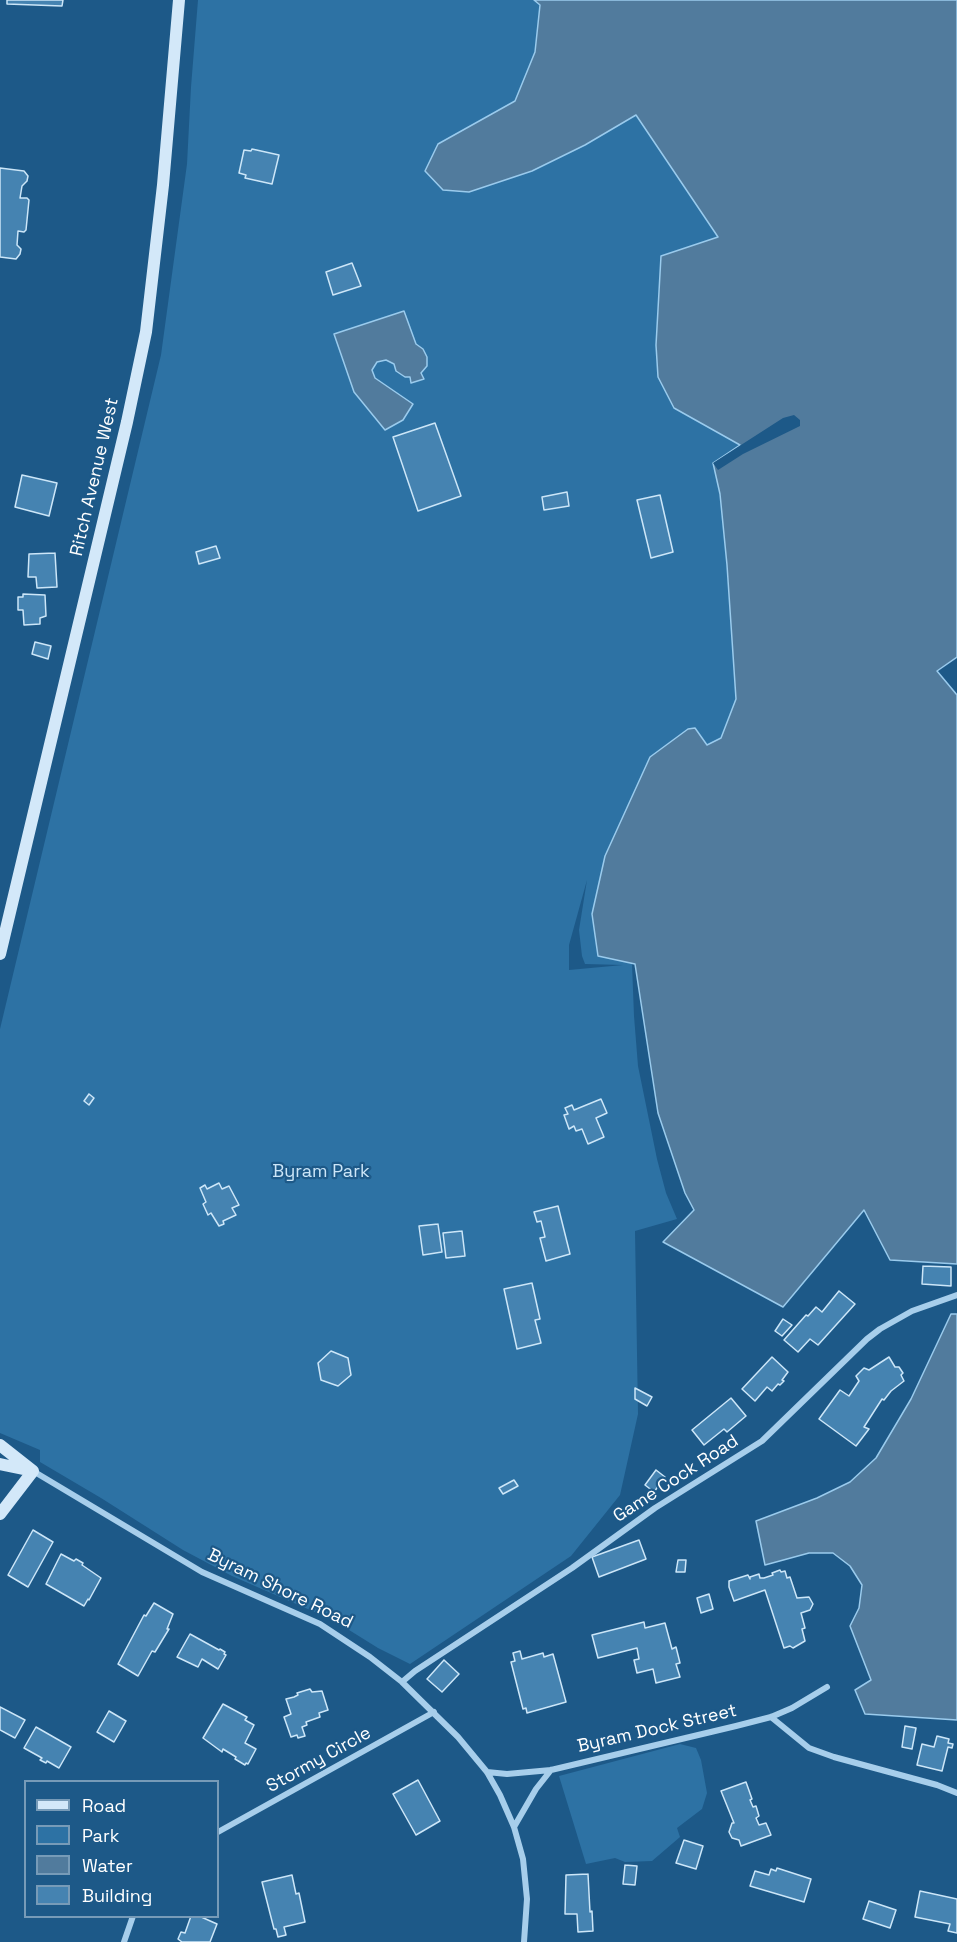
<!DOCTYPE html>
<html>
<head>
<meta charset="utf-8">
<style>
	body { margin:0 }
	#map { position:relative; width:957px; height:1942px; overflow:hidden; background:#1d5988; font-family:"Space Grotesk",sans-serif }
	canvas { display:block }
	.legend { position:absolute; left:24px; top:1780px; width:195px; height:138px; box-sizing:border-box; background:#1d5988; border:2px solid #779bb8; margin:0; padding:8px 10px; list-style:none; font-size:18px; color:#fff }
	.legend li { display:flex; align-items:center; gap:12px; height:30px }
	.legend b { width:30px; border:2px solid #779bb8 }
</style>
</head>
<body>
<div id="map">
<canvas width="957" height="1942"></canvas>
<ul class="legend">
<li><b style="height:8px;background:#d3e8f9"></b>Road</li>
<li><b style="height:16px;background:#2d72a4"></b>Park</li>
<li><b style="height:16px;background:#517b9d"></b>Water</li>
<li><b style="height:16px;background:#4583b1"></b>Building</li>
</ul>
</div>
<script>
const ctx = document.querySelector('canvas').getContext('2d');
ctx.lineJoin = 'round';
function fill(path, color) {
  ctx.fillStyle = color;
  ctx.fill(path, 'evenodd');
}
function poly(rows) {
  const path = new Path2D();
  for (const r of rows) {
    path.moveTo(r[0], r[1]);
    for (let i = 2; i < r.length; i += 2) path.lineTo(r[i], r[i + 1]);
  }
  return path;
}
function trace(path, color, width, dash) {
  ctx.strokeStyle = color;
  ctx.lineWidth = width;
  ctx.lineCap = dash ? 'butt' : 'round';
  ctx.setLineDash(dash || []);
  ctx.stroke(path);
}
function label(font, color, halo, rows, align = 'center') {
  ctx.font = font + ' "Space Grotesk",sans-serif';
  ctx.lineWidth = 4.5;
  ctx.setLineDash([]);
  ctx.textBaseline = 'middle';
  ctx.strokeStyle = halo;
  ctx.fillStyle = color;
  for (const [text, x, y, turn = 0] of rows) {
    ctx.save();
    ctx.translate(x, y);
    ctx.rotate((+turn || 0) * Math.PI / 180);
    ctx.textAlign = isNaN(turn) ? turn : align;
    if (halo) ctx.strokeText(text, 0, 0);
    ctx.fillText(text, 0, 0);
    ctx.restore();
  }
}
fill(poly([
	[198,0,534,0,540,5,535,52,515,101,438,144,469,192,532,171,585,145,636,115,719,237,661,256,656,345,658,377,740,445,714,463,720,494,727,565,736,699,722,738,707,745,710,765,849,562,617,903,632,964,634,1016,638,1066,657,1159,666,1193,677,1219,635,1231,638,1414,620,1495,571,1556,410,1664,378,1648,333,1620,232,1576,183,1550,101,1498,40,1462,40,1450,0,1433,0,1029,161,355,187,164,191,87],
	[587,880,579,930,582,956,585,964,623,965,569,970,569,945],
	[680,1744,696,1748,701,1760,707,1793,702,1809,677,1828,680,1837,652,1861,625,1862,615,1858,586,1864,559,1776]
]), '#2d72a4');
const water = poly([
	[534,0,957,0,957,657,937,671,957,695,957,1264,890,1260,864,1210,783,1307,663,1242,694,1210,685,1193,658,1113,635,964,598,956,592,914,605,856,650,757,688,729,695,728,707,745,721,738,736,699,727,565,720,494,713,463,740,445,674,408,658,377,656,345,661,256,718,237,636,115,585,145,532,171,469,192,443,190,425,171,438,144,515,101,535,52,540,5,534,0],
	[404,311,416,344,423,349,427,357,427,366,421,373,424,379,411,383,410,377,405,377,396,371,394,364,386,360,377,362,372,370,375,378,413,404,403,420,385,430,354,392,334,334,404,311],
	[951,1314,957,1314,957,1720,865,1714,855,1690,871,1680,850,1626,859,1608,862,1585,850,1566,833,1553,809,1553,765,1565,756,1521,817,1498,850,1482,876,1458,911,1399,951,1314]
]);
fill(water, '#517b9d');
trace(water, '#9acbed', 1.5);
fill(poly([
	[794,415,800,420,800,426,743,454,718,470,713,463,783,418]
]), '#1d5988');
const building = poly([
	[7,0,63,0,62,6,7,4,7,0],
	[252,149,279,155,272,184,245,178,246,175,239,173,244,150,251,151,252,149],
	[0,168,24,171,28,176,27,181,22,186,20,198,27,198,29,200,26,230,24,232,18,231,17,245,21,249,20,254,16,259,0,257,0,168],
	[352,263,361,286,333,295,326,272,352,263],
	[435,423,461,496,418,511,393,437,435,423],
	[22,475,57,483,49,516,15,507,22,475],
	[567,492,569,506,544,510,542,497,567,492],
	[660,495,673,552,651,558,637,500,660,495],
	[216,546,220,558,199,564,196,552,216,546],
	[55,553,57,587,37,588,36,577,28,577,29,554,55,553],
	[23,594,45,595,46,616,40,618,40,624,24,625,23,610,18,610,18,597,23,597,23,594],
	[35,642,51,646,48,659,32,654,35,642],
	[89,1094,94,1098,89,1105,84,1101,89,1094],
	[601,1099,607,1113,596,1118,604,1137,588,1144,582,1129,576,1131,574,1126,569,1129,564,1115,568,1114,565,1108,572,1105,574,1110,601,1099],
	[219,1183,222,1189,229,1186,239,1205,232,1208,236,1215,223,1221,224,1224,219,1226,211,1213,208,1215,203,1204,206,1202,200,1188,205,1185,207,1189,219,1183],
	[558,1206,570,1254,546,1261,540,1238,545,1237,541,1221,537,1222,534,1212,558,1206],
	[438,1224,442,1252,423,1255,419,1226,438,1224],
	[462,1231,465,1256,446,1258,443,1233,462,1231],
	[923,1266,951,1267,951,1286,922,1284,923,1266],
	[532,1283,540,1319,535,1320,541,1343,517,1349,504,1289,532,1283],
	[839,1291,855,1304,818,1345,810,1339,798,1352,784,1340,806,1315,808,1316,816,1307,822,1312,839,1291],
	[783,1319,792,1325,782,1336,775,1331,783,1319],
	[331,1351,348,1358,351,1375,338,1386,321,1380,318,1363,331,1351],
	[772,1357,788,1372,782,1380,784,1381,780,1385,778,1384,772,1391,767,1387,755,1401,742,1389,772,1357],
	[889,1357,895,1367,899,1367,903,1373,901,1375,904,1381,891,1391,884,1400,882,1399,864,1427,869,1429,856,1446,819,1419,840,1390,849,1396,859,1381,856,1376,864,1368,869,1370,889,1357],
	[635,1388,652,1397,647,1406,635,1399,635,1388],
	[731,1398,746,1416,727,1432,724,1429,704,1445,692,1430,731,1398],
	[656,1470,665,1477,654,1492,645,1485,656,1470],
	[514,1480,518,1486,503,1494,499,1488,514,1480],
	[33,1530,53,1542,28,1587,8,1575,33,1530],
	[639,1540,646,1559,599,1577,592,1557,639,1540],
	[61,1554,74,1561,76,1559,83,1563,82,1565,101,1578,89,1600,88,1599,84,1606,46,1584,61,1554],
	[678,1560,686,1560,685,1572,676,1572,678,1560],
	[780,1570,781,1572,785,1571,787,1578,790,1577,797,1598,809,1597,813,1604,810,1610,801,1613,805,1628,802,1629,805,1641,793,1648,790,1646,784,1648,765,1590,734,1601,729,1587,729,1581,748,1575,750,1579,750,1577,759,1574,760,1578,764,1578,773,1575,772,1573,780,1570],
	[709,1594,713,1609,701,1613,697,1598,709,1594],
	[154,1603,173,1614,167,1629,169,1629,155,1652,152,1651,138,1676,118,1664,144,1615,146,1616,154,1603],
	[644,1622,645,1628,665,1623,672,1649,676,1647,680,1663,676,1664,680,1677,656,1683,653,1669,637,1673,634,1660,639,1659,637,1648,598,1658,592,1635,644,1622],
	[190,1634,219,1650,220,1649,225,1652,224,1654,226,1655,218,1669,202,1659,198,1667,177,1657,190,1634],
	[520,1651,522,1659,543,1653,544,1657,553,1654,566,1702,527,1713,526,1708,523,1709,511,1662,515,1661,513,1653,520,1651],
	[444,1660,459,1674,442,1692,427,1679,444,1660],
	[310,1689,312,1692,322,1691,328,1710,319,1713,320,1717,306,1722,307,1725,302,1727,305,1736,298,1738,297,1735,291,1737,284,1717,291,1714,286,1699,294,1697,298,1695,297,1693,310,1689],
	[223,1704,247,1717,245,1720,254,1725,245,1743,256,1749,248,1764,246,1763,245,1765,235,1759,236,1757,223,1749,222,1752,203,1738,223,1704],
	[0,1707,25,1720,15,1738,0,1730,0,1707],
	[109,1711,126,1721,114,1742,97,1732,109,1711],
	[905,1726,916,1728,912,1749,902,1747,905,1726],
	[36,1727,71,1747,59,1768,47,1761,46,1763,40,1760,42,1758,24,1748,36,1727],
	[937,1736,949,1739,948,1743,953,1744,952,1748,948,1747,942,1771,917,1765,922,1744,934,1747,937,1736],
	[418,1780,440,1821,416,1835,393,1794,418,1780],
	[746,1782,752,1799,750,1800,753,1807,756,1806,759,1816,756,1818,759,1825,766,1823,771,1835,741,1846,739,1840,732,1838,729,1832,732,1823,734,1823,721,1791,746,1782],
	[684,1840,703,1846,696,1869,676,1863,684,1840],
	[625,1865,637,1866,635,1885,623,1884,625,1865],
	[777,1868,811,1879,804,1902,750,1886,755,1871,769,1875,771,1869,776,1871,777,1868],
	[588,1874,590,1912,592,1911,593,1931,578,1932,577,1914,565,1914,566,1875,588,1874],
	[292,1875,296,1894,299,1893,305,1922,284,1927,286,1935,278,1937,276,1929,274,1929,262,1882,292,1875],
	[920,1891,957,1899,957,1933,948,1931,950,1924,915,1917,920,1891],
	[869,1901,896,1910,890,1928,863,1919,869,1901],
	[191,1916,199,1916,217,1924,210,1942,182,1942,178,1939,181,1932,185,1933,191,1916]
]);
fill(building, '#4583b1');
trace(building, '#cce6f8', 1.5);
trace(poly([
	[33,1471,202,1572,320,1624,370,1657,402,1682,458,1737,487,1772,500,1795,514,1827,523,1859,527,1899,524,1942],
	[402,1682,415,1671,572,1568,655,1508,762,1441,867,1339,880,1329,912,1311,957,1295],
	[771,1717,809,1748,834,1757,937,1785,957,1793],
	[487,1772,507,1774,551,1770,736,1726,771,1717,792,1708,827,1687],
	[514,1827,536,1789,551,1770],
	[218,1832,434,1712],
	[124,1942,133,1916]
]), '#a7ceeb', 6);
trace(poly([
	[0,954,127,422,146,332,163,185,179,0],
	[0,1445,33,1471],
	[0,1464,28,1470],
	[0,1514,33,1471]
]), '#d3e8f9', 12);
label('18px', '#fff', '#1d5988', [
	["Ritch Avenue West",95,477,-77],
	["Game Cock Road",676,1479,-33],
	["Byram Shore Road",280,1589,26],
	["Byram Dock Street",657,1729,-13],
	["Stormy Circle",319,1760,-29]
]);
label('18px', '#cce6f8', '#1d5988', [
	["Byram Park",321,1172]
]);
</script>
</body>
</html>
